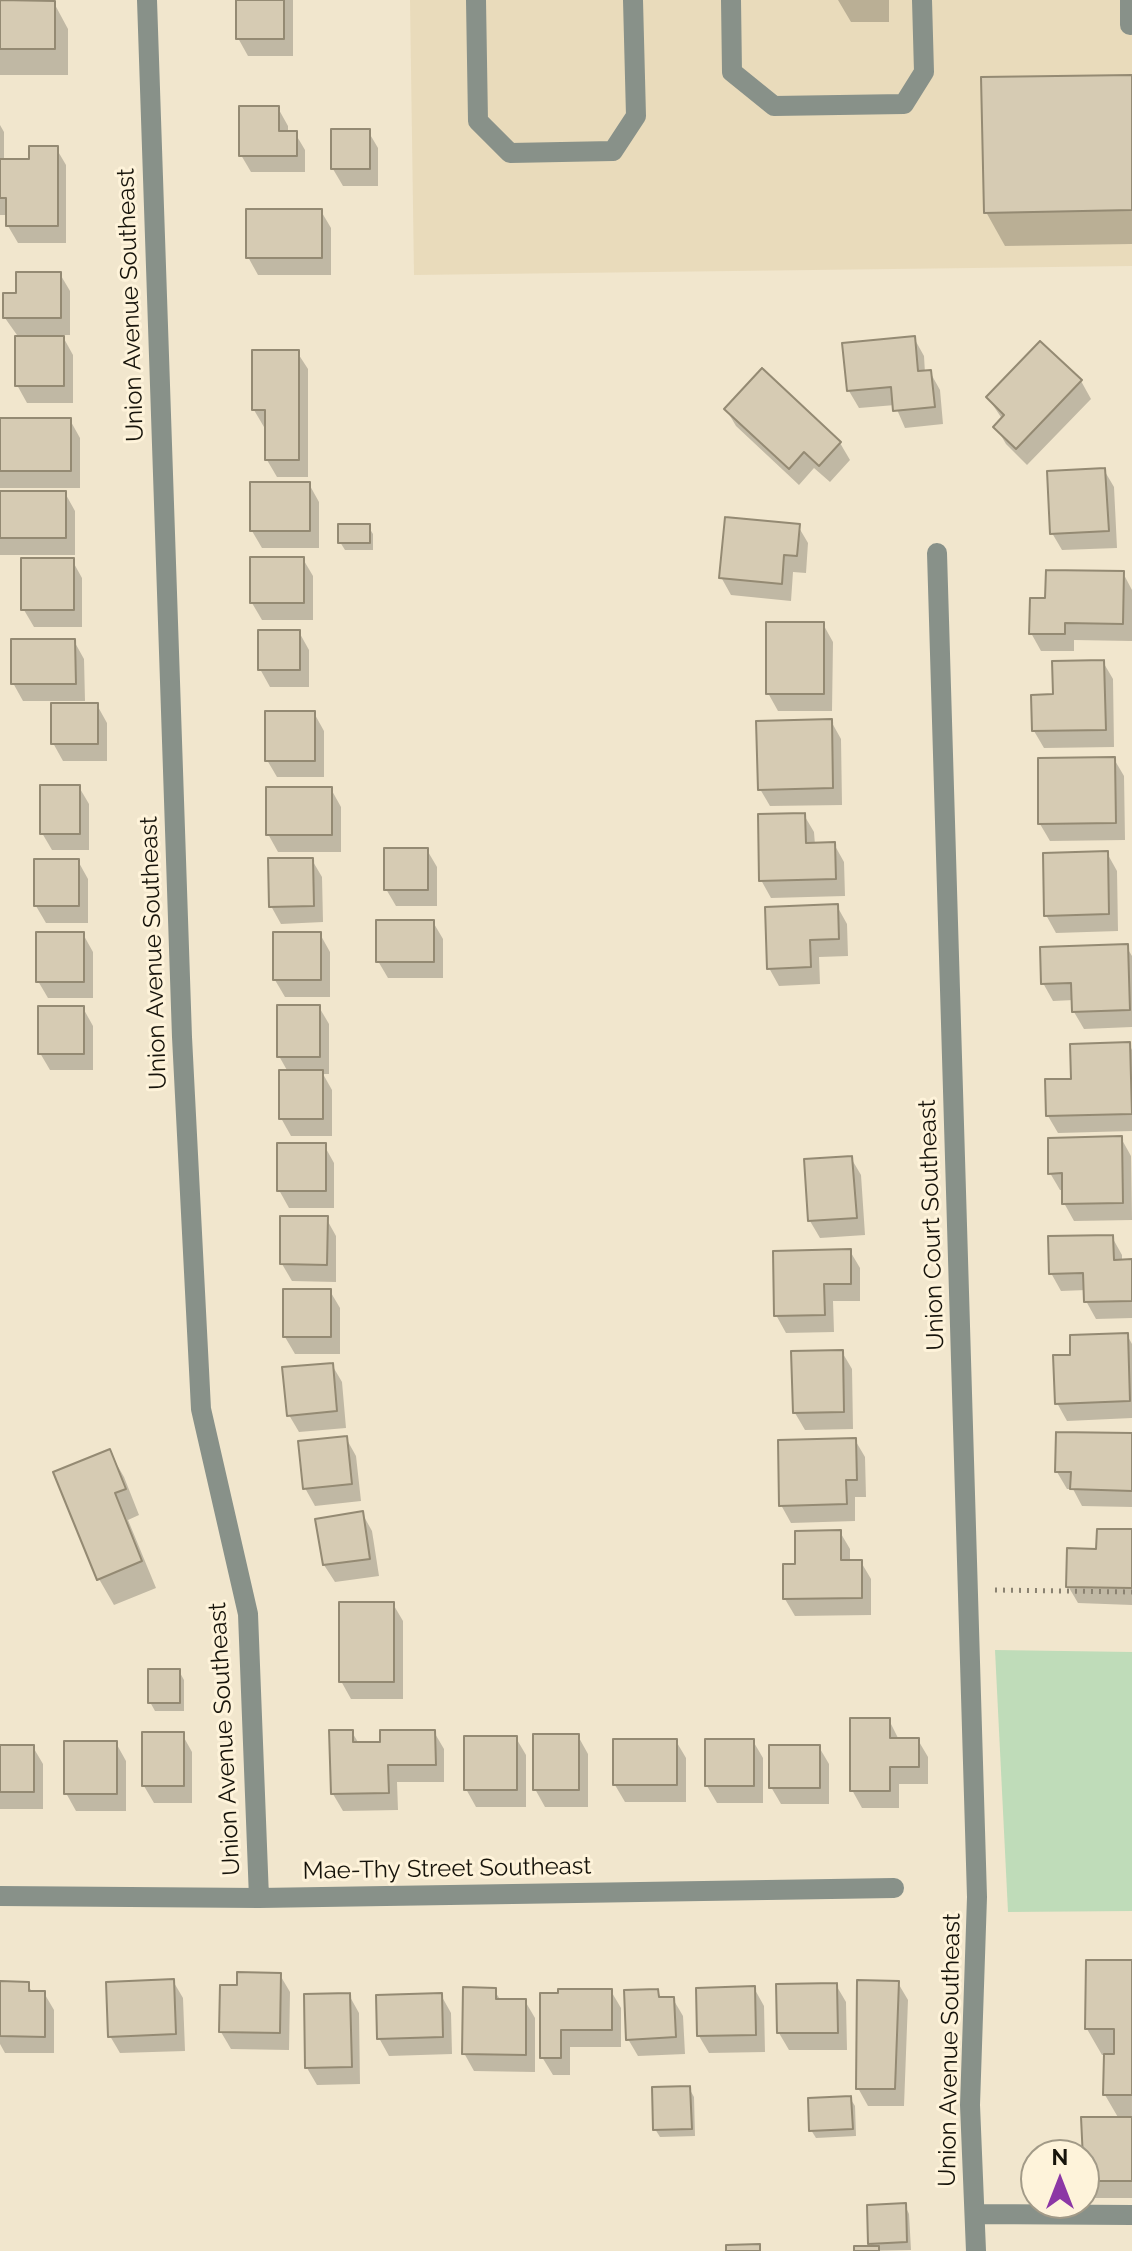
<!DOCTYPE html>
<html>
<head>
<meta charset="utf-8">
<style>
	body { margin:0 }
	#map { position:relative; width:1132px; height:2251px; overflow:hidden; background:#f1e6cd; font-family:Raleway,sans-serif }
	canvas { display:block }
	.north { position:absolute; left:1020px; top:2139px; width:80px; height:80px; box-sizing:border-box; background:#fef3da; border:2px solid #a29a87; border-radius:50%; rotate:0deg; font-size:22px; font-weight:700; line-height:32px; text-align:center; color:#17140b }
	.north::after { content:''; display:block; margin:auto; width:28px; height:36px; background:#8c37a5; clip-path:polygon(50% 0,100% 100%,50% 72%,0 100%) }
</style>
</head>
<body>
<div id="map">
<canvas width="1132" height="2251"></canvas>
<div class="north">N</div>
</div>
<script>
const ctx = document.querySelector('canvas').getContext('2d');
ctx.lineJoin = 'round';
function fill(path, color) {
  ctx.fillStyle = color;
  ctx.fill(path, 'evenodd');
}
function poly(rows) {
  const path = new Path2D();
  for (const r of rows) {
    path.moveTo(r[0], r[1]);
    for (let i = 2; i < r.length; i += 2) path.lineTo(r[i], r[i + 1]);
  }
  return path;
}
function trace(path, color, width, dash) {
  ctx.strokeStyle = color;
  ctx.lineWidth = width;
  ctx.lineCap = dash ? 'butt' : 'round';
  ctx.setLineDash(dash || []);
  ctx.stroke(path);
}
function label(font, color, halo, rows, align = 'center') {
  ctx.font = font + ' Raleway,sans-serif';
  ctx.lineWidth = 6;
  ctx.setLineDash([]);
  ctx.textBaseline = 'middle';
  ctx.strokeStyle = halo;
  ctx.fillStyle = color;
  for (const [text, x, y, turn = 0] of rows) {
    ctx.save();
    ctx.translate(x, y);
    ctx.rotate((+turn || 0) * Math.PI / 180);
    ctx.textAlign = isNaN(turn) ? turn : align;
    if (halo) ctx.strokeText(text, 0, 0);
    ctx.fillText(text, 0, 0);
    ctx.restore();
  }
}
fill(poly([
	[410,0,1132,0,1132,266,414,275]
]), '#e9dbbb');
fill(poly([
	[995,1650,1132,1652,1132,1911,1008,1912]
]), '#bfdcb9');
fill(poly([
	[238,0,293,0,293,56,248,56,238,38],
	[838,0,889,0,889,22,851,22],
	[0,2,54,3,68,29,68,75,0,75],
	[1132,77,1132,244,1005,246,986,212],
	[278,108,288,126,288,133,295,133,305,150,305,172,251,172,241,155],
	[0,125,4,132,4,161,31,161,56,148,66,165,66,243,18,243,8,226,8,215,0,215],
	[368,131,378,148,378,186,343,186,333,169],
	[321,211,331,228,331,275,258,275,248,257],
	[60,274,70,291,70,335,62,335,73,355,73,403,27,403,17,385,17,335,5,318,18,295],
	[914,338,924,356,925,373,930,372,940,390,943,424,905,428,895,405,859,408,849,391,844,345],
	[297,352,308,369,308,477,277,477,267,460,267,427,264,427,254,410],
	[1081,381,1091,399,1027,465,1006,444,996,427,1003,420,988,398],
	[726,409,840,443,850,460,830,482,814,468,799,485,736,426],
	[0,420,70,420,80,438,80,488,0,488],
	[1104,470,1114,487,1117,548,1062,550,1052,533],
	[309,484,319,502,319,548,262,548,252,531],
	[0,493,65,493,75,511,75,555,0,555],
	[368,526,373,534,373,550,345,550,340,542],
	[798,526,808,543,806,573,793,572,791,601,731,595,721,577],
	[303,559,313,576,313,620,262,620,252,603],
	[72,560,82,578,82,627,34,627,24,610],
	[1123,573,1132,590,1132,641,1074,640,1074,651,1041,651,1031,633,1047,600],
	[823,624,833,642,832,711,778,711,768,693],
	[299,632,309,650,309,687,270,687,260,669],
	[74,641,84,659,85,701,23,701,13,683],
	[1103,662,1113,679,1114,747,1044,748,1034,731,1055,696],
	[97,705,107,723,107,761,63,761,53,743],
	[314,713,324,731,324,777,277,777,267,760],
	[831,721,841,739,842,805,770,806,760,789],
	[1114,759,1124,776,1125,840,1050,841,1040,824],
	[79,787,89,804,89,850,52,850,42,833],
	[331,789,341,807,341,852,278,852,268,834],
	[804,815,814,832,815,845,834,844,844,862,845,896,771,898,761,880],
	[427,850,437,867,437,906,396,906,386,889],
	[1107,853,1117,871,1118,931,1056,933,1046,915],
	[312,860,322,877,323,922,281,924,271,906],
	[78,861,88,879,88,923,46,923,36,906],
	[837,906,847,924,848,956,819,957,820,984,779,986,769,968],
	[433,922,443,939,443,978,388,978,378,961],
	[83,934,93,952,93,998,48,998,38,981],
	[320,934,330,952,330,997,285,997,275,980],
	[1126,946,1132,956,1132,1027,1084,1029,1074,1012,1074,1000,1053,1001,1043,983],
	[319,1007,329,1024,329,1074,323,1074,332,1090,332,1136,291,1136,281,1118,288,1072,279,1056],
	[83,1008,93,1026,93,1070,50,1070,40,1053],
	[1129,1044,1132,1050,1132,1131,1058,1133,1048,1116],
	[1121,1138,1131,1156,1132,1220,1074,1221,1064,1203,1064,1190,1060,1190,1050,1173],
	[324,1145,334,1163,334,1208,289,1208,279,1190],
	[851,1158,861,1175,865,1235,820,1238,810,1221,806,1161],
	[326,1218,336,1236,336,1282,292,1281,282,1264],
	[1112,1237,1122,1255,1122,1261,1132,1261,1132,1318,1096,1319,1086,1301,1086,1290,1061,1291,1051,1273],
	[850,1251,860,1268,860,1301,833,1301,834,1332,786,1333,776,1315],
	[330,1291,340,1308,340,1354,295,1354,285,1337],
	[1127,1335,1132,1344,1132,1418,1067,1421,1057,1403],
	[842,1352,852,1369,853,1429,805,1430,795,1413],
	[332,1365,342,1382,346,1428,299,1432,289,1415],
	[1132,1435,1132,1507,1082,1506,1073,1489,1067,1489,1057,1472],
	[346,1438,356,1456,361,1501,315,1506,305,1488],
	[855,1440,865,1457,866,1497,855,1497,855,1521,791,1523,781,1505],
	[109,1451,124,1477,139,1515,128,1520,156,1588,114,1605,99,1579],
	[362,1513,372,1531,379,1576,335,1582,324,1565],
	[1132,1531,1132,1605,1078,1603,1068,1586,1098,1551],
	[840,1532,850,1549,850,1562,861,1562,871,1579,871,1615,795,1616,785,1599,797,1566],
	[393,1604,403,1621,403,1699,351,1699,341,1681],
	[179,1671,184,1680,184,1711,155,1711,150,1702],
	[889,1720,899,1740,918,1740,928,1757,928,1784,899,1784,899,1808,862,1808,852,1790],
	[352,1732,359,1744,382,1744,434,1732,444,1749,444,1782,397,1782,398,1810,343,1811,333,1794],
	[182,1734,192,1752,192,1803,154,1803,144,1786],
	[578,1736,588,1754,588,1807,545,1807,535,1789],
	[516,1738,526,1755,526,1807,476,1807,466,1789],
	[676,1741,686,1758,686,1802,625,1802,615,1785],
	[753,1741,763,1758,763,1803,717,1803,707,1786],
	[116,1743,126,1761,126,1811,76,1811,66,1793],
	[0,1747,33,1747,43,1764,43,1809,0,1809],
	[819,1747,829,1764,829,1804,781,1804,771,1787],
	[1132,1962,1132,2198,1093,2198,1084,2182,1083,2119,1119,2119,1105,2095,1106,2055,1102,2055,1087,2029],
	[280,1975,290,1992,289,2050,231,2049,221,2032,239,1987],
	[173,1981,183,1998,185,2051,120,2053,110,2036],
	[0,1983,27,1984,33,1993,44,1993,54,2010,54,2053,5,2053,0,2044],
	[898,1983,908,2000,904,2106,868,2106,858,2088],
	[836,1985,846,2002,847,2050,789,2050,779,2033],
	[754,1988,764,2006,765,2052,709,2053,699,2036],
	[494,1990,501,2001,525,2001,535,2018,535,2072,474,2071,464,2053],
	[611,1991,621,2008,621,2047,570,2047,570,2075,553,2075,542,2057,560,1995],
	[657,1991,662,1999,673,1999,683,2016,685,2054,638,2056,628,2039],
	[349,1995,359,2013,360,2084,317,2085,307,2068],
	[441,1995,451,2013,452,2054,389,2056,379,2038],
	[689,2088,694,2097,695,2136,660,2137,655,2129],
	[850,2098,855,2106,856,2136,816,2138,811,2130],
	[905,2205,909,2214,911,2250,856,2251,873,2248,870,2243]
]), '#0003');
const building = poly([
	[0,0,55,1,55,49,0,49,0,0],
	[236,0,284,0,284,39,236,39,236,0],
	[1132,75,1132,210,984,213,981,77,1132,75],
	[239,106,279,106,279,131,297,131,297,156,239,156,239,106],
	[331,129,370,129,370,169,331,169,331,129],
	[29,146,58,146,58,226,6,226,6,198,0,198,0,159,29,159,29,146],
	[246,209,322,209,322,258,246,258,246,209],
	[16,272,61,272,61,318,3,318,3,293,16,293,16,272],
	[15,336,64,336,64,386,15,386,15,336],
	[915,336,918,371,931,370,935,407,893,411,891,387,847,391,842,343,915,336],
	[1040,341,1082,380,1016,449,993,427,1004,415,986,397,1040,341],
	[252,350,299,350,299,460,265,460,265,410,252,410,252,350],
	[762,368,841,442,819,466,804,452,789,469,724,409,762,368],
	[0,418,71,418,71,471,0,471,0,418],
	[1105,468,1109,531,1050,534,1047,471,1105,468],
	[250,482,310,482,310,531,250,531,250,482],
	[0,491,66,491,66,538,0,538,0,491],
	[725,517,800,524,797,556,784,555,782,584,719,578,725,517],
	[338,524,370,524,370,543,338,543,338,524],
	[250,557,304,557,304,603,250,603,250,557],
	[21,558,74,558,74,610,21,610,21,558],
	[1046,570,1124,571,1123,624,1065,623,1065,634,1029,634,1030,598,1045,598,1046,570],
	[766,622,824,622,824,694,766,694,766,622],
	[258,630,300,630,300,670,258,670,258,630],
	[11,639,75,639,76,684,11,684,11,639],
	[1104,660,1106,730,1032,731,1031,695,1053,694,1052,661,1104,660],
	[51,703,98,703,98,744,51,744,51,703],
	[265,711,315,711,315,761,265,761,265,711],
	[832,719,833,788,758,790,756,721,832,719],
	[1115,757,1116,823,1038,824,1038,758,1115,757],
	[40,785,80,785,80,834,40,834,40,785],
	[266,787,332,787,332,835,266,835,266,787],
	[805,813,806,843,835,842,836,879,759,881,758,814,805,813],
	[384,848,428,848,428,890,384,890,384,848],
	[1108,851,1109,914,1044,916,1043,853,1108,851],
	[268,858,313,858,314,906,269,907,268,858],
	[34,859,79,859,79,906,34,906,34,859],
	[838,904,839,939,810,940,811,967,767,969,765,907,838,904],
	[376,920,434,920,434,962,376,962,376,920],
	[36,932,84,932,84,982,36,982,36,932],
	[273,932,321,932,321,980,273,980,273,932],
	[1128,944,1130,1010,1072,1012,1071,983,1041,984,1040,947,1128,944],
	[277,1005,320,1005,320,1057,277,1057,277,1005],
	[38,1006,84,1006,84,1054,38,1054,38,1006],
	[1130,1042,1132,1114,1046,1116,1045,1079,1071,1079,1070,1044,1130,1042],
	[279,1070,323,1070,323,1119,279,1119,279,1070],
	[1122,1136,1123,1203,1062,1204,1062,1173,1048,1174,1048,1138,1122,1136],
	[277,1143,326,1143,326,1191,277,1191,277,1143],
	[852,1156,857,1218,808,1221,804,1159,852,1156],
	[280,1216,328,1216,327,1265,280,1264,280,1216],
	[1113,1235,1114,1260,1132,1259,1132,1301,1084,1302,1083,1273,1049,1274,1048,1236,1113,1235],
	[851,1249,851,1284,824,1284,825,1315,774,1316,773,1251,851,1249],
	[283,1289,331,1289,331,1337,283,1337,283,1289],
	[1128,1333,1130,1401,1055,1404,1053,1355,1070,1355,1070,1335,1128,1333],
	[843,1350,844,1412,793,1413,791,1351,843,1350],
	[333,1363,337,1411,287,1416,282,1367,333,1363],
	[1056,1432,1132,1433,1132,1491,1070,1489,1071,1472,1055,1472,1056,1432],
	[347,1436,352,1484,303,1489,298,1441,347,1436],
	[856,1438,857,1480,846,1480,847,1504,779,1506,778,1440,856,1438],
	[110,1449,126,1489,115,1493,142,1561,97,1580,53,1472,110,1449],
	[363,1511,370,1559,323,1565,315,1519,363,1511],
	[1097,1529,1132,1529,1132,1588,1066,1587,1067,1548,1096,1549,1097,1529],
	[841,1530,841,1560,862,1560,862,1598,783,1599,783,1564,795,1564,795,1531,841,1530],
	[339,1602,394,1602,394,1682,339,1682,339,1602],
	[148,1669,180,1669,180,1703,148,1703,148,1669],
	[850,1718,890,1718,890,1738,919,1738,919,1767,890,1767,890,1791,850,1791,850,1718],
	[329,1730,353,1730,353,1742,380,1742,380,1730,435,1730,436,1765,388,1765,389,1793,331,1794,329,1730],
	[142,1732,184,1732,184,1786,142,1786,142,1732],
	[533,1734,579,1734,579,1790,533,1790,533,1734],
	[464,1736,517,1736,517,1790,464,1790,464,1736],
	[613,1739,677,1739,677,1785,613,1785,613,1739],
	[705,1739,754,1739,754,1786,705,1786,705,1739],
	[64,1741,117,1741,117,1794,64,1794,64,1741],
	[0,1745,34,1745,34,1792,0,1792,0,1745],
	[769,1745,820,1745,820,1788,769,1788,769,1745],
	[1086,1960,1132,1960,1132,2095,1103,2095,1104,2054,1114,2054,1114,2029,1085,2029,1086,1960],
	[237,1972,281,1973,280,2033,219,2032,220,1985,237,1985,237,1972],
	[174,1979,176,2034,108,2037,106,1982,174,1979],
	[857,1980,899,1981,895,2089,856,2089,857,1980],
	[0,1981,29,1982,29,1991,45,1991,45,2037,0,2036,0,1981],
	[837,1983,838,2033,777,2033,776,1984,837,1983],
	[755,1986,756,2035,697,2036,696,1988,755,1986],
	[463,1987,496,1988,496,1999,526,1999,526,2055,462,2054,463,1987],
	[558,1989,612,1989,612,2030,561,2030,561,2058,540,2058,540,1993,558,1993,558,1989],
	[658,1989,659,1997,674,1997,676,2037,626,2040,624,1990,658,1989],
	[350,1993,352,2067,305,2068,304,1994,350,1993],
	[442,1993,443,2037,377,2039,376,1995,442,1993],
	[690,2086,692,2129,653,2130,652,2087,690,2086],
	[851,2096,853,2129,809,2131,808,2098,851,2096],
	[1081,2117,1132,2117,1132,2181,1084,2181,1081,2117],
	[906,2203,907,2242,868,2244,867,2205,906,2203],
	[760,2244,760,2251,726,2251,726,2245,760,2244],
	[854,2246,879,2246,879,2251,854,2251,854,2246]
]);
fill(building, '#d6cbb3');
trace(building, '#948a73', 2);
trace(poly([
	[995,1590,1132,1592]
]), '#8a8271', 5, [2, 6]);
trace(poly([
	[147,0,182,1037,201,1409,248,1614,259,1898],
	[476,0,478,121,510,153,613,151,636,116,633,0],
	[731,0,732,72,774,106,904,104,924,72,922,0],
	[1130,0,1130,25],
	[937,553,977,1897,970,2105,976,2251],
	[0,1896,259,1898,894,1888],
	[975,2214,1132,2215]
]), '#889189', 20);
label('24px', '#17140b', '#fef3da', [
	["Union Avenue Southeast",131,305,-92],
	["Union Avenue Southeast",154,953,-92],
	["Union Court Southeast",932,1225,-92],
	["Union Avenue Southeast",225,1739,-93],
	["Mae-Thy Street Southeast",447,1869,-1],
	["Union Avenue Southeast",950,2050,-89]
]);
</script>
</body>
</html>
